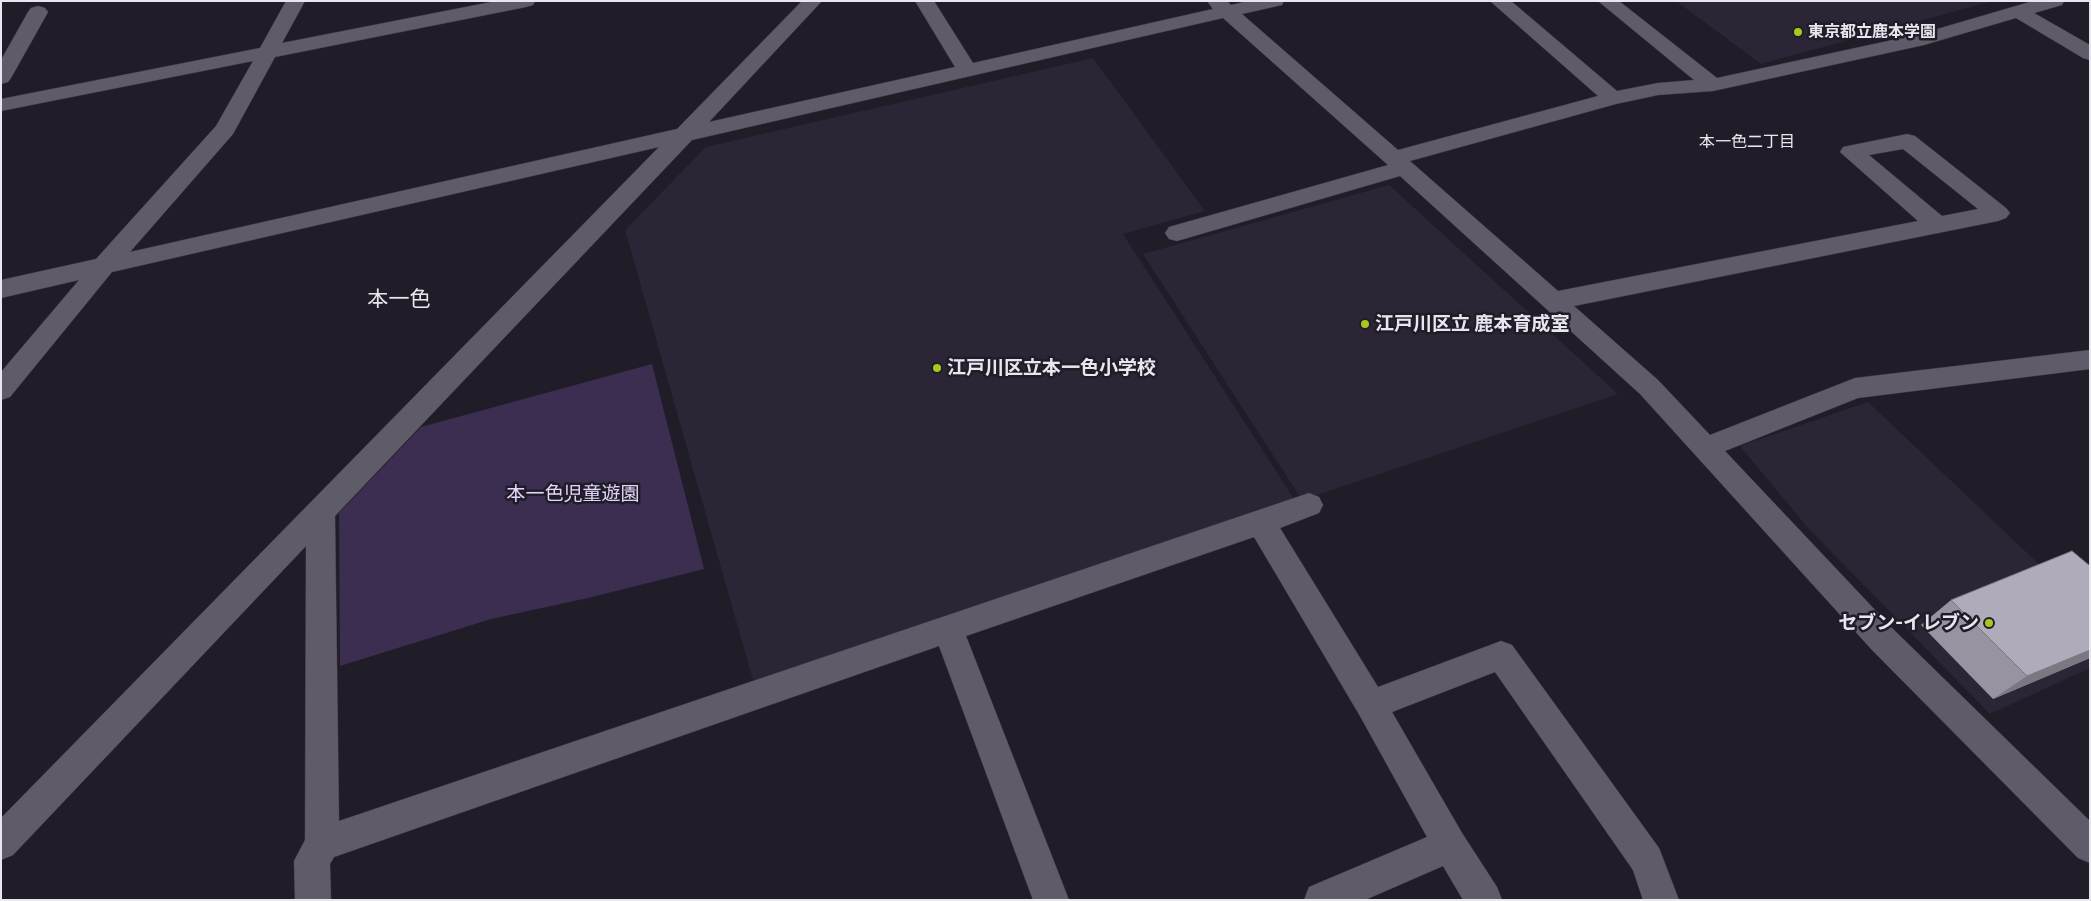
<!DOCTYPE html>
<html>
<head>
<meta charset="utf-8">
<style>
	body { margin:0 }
	#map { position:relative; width:2091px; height:901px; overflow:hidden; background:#211d28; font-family:Figtree,sans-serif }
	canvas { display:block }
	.frame { position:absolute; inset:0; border:2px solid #e8e6ee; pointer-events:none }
</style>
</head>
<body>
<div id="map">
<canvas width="2091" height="901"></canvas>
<div class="frame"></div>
</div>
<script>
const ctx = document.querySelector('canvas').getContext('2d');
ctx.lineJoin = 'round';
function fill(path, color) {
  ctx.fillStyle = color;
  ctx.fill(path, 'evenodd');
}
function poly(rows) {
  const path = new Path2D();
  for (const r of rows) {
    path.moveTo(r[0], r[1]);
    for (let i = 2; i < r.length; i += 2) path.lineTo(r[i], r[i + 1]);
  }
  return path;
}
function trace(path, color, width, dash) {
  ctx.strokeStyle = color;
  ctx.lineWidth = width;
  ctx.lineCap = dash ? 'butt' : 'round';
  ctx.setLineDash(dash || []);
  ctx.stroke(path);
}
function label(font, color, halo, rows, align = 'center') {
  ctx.font = font + ' Figtree,"Noto Sans JP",sans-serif';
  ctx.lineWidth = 5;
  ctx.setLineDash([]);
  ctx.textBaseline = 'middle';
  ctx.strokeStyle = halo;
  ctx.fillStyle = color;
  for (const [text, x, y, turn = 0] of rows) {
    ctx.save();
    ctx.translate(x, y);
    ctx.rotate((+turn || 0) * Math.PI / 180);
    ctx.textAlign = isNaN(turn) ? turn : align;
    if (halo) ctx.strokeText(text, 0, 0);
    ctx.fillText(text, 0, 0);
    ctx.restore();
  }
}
fill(poly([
	[1676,1,1993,1,1761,64],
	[1093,58,1205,211,1123,234,1296,502,755,687,625,230,706,147],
	[1389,185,1618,394,1302,500,1143,254],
	[1868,402,2044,569,2090,603,2090,668,1990,714,1808,528,1740,446]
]), '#2b2535');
fill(poly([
	[652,364,704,569,588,598,491,619,340,666,339,513,421,427]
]), '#3b2e50');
const minor = poly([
	[286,1,305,1,282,43,496,1,535,1,533,5,526,7,275,57,233,134,130,252,677,129,802,1,822,1,709,122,955,67,915,1,934,1,973,63,1213,9,1207,1,1227,1,1231,5,1248,1,1284,1,1282,5,1242,14,1398,150,1598,96,1490,1,1511,1,1617,91,1658,83,1694,80,1598,1,1619,1,1717,78,1920,34,2033,1,2064,1,2062,5,2034,13,2090,45,2090,60,2083,58,2016,18,1924,45,1713,91,1658,95,1616,104,1410,161,1558,291,1918,221,1840,152,1843,147,1907,134,1915,136,2006,208,2010,213,2006,218,1998,221,1574,306,1658,380,1710,435,1855,378,2090,350,2090,369,1858,398,1725,451,1894,630,2090,821,2090,863,2078,858,1872,650,1640,394,1400,176,1177,241,1169,239,1165,233,1169,227,1388,165,1223,18,692,140,335,516,339,821,1309,493,1319,497,1323,505,1319,513,1280,528,1378,687,1501,641,1512,645,1659,848,1679,900,1643,900,1633,870,1495,672,1392,712,1462,833,1497,887,1502,900,1463,900,1443,866,1365,900,1304,900,1309,887,1427,837,1360,716,1254,537,966,636,1069,900,1033,900,939,646,334,857,330,864,331,900,295,900,294,861,305,840,306,546,13,855,1,860,1,818,659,147,112,272,10,397,1,400,1,372,79,280,1,298,1,280,96,259,216,126,253,61,1,111,1,99,260,48,286,1],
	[1903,149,1978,209,1942,216,1869,155,1903,149],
	[38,6,45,8,48,12,11,78,8,82,1,84,1,60,28,12,31,8,38,6]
]);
trace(minor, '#3b3841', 1);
fill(minor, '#5f5b68');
fill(poly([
	[2090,566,2090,658,1993,699,1921,625,1951,600]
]), '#9793a0');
fill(poly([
	[2090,650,2090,658,1993,699,2027,676]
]), '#7b7882');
const building = poly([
	[2072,551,2090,566,2090,650,2027,676,1951,600,2072,551]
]);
fill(building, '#b0abba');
trace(building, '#7b7882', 1);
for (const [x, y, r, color] of [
	[1798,32,5,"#a7c81f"],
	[1365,324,5,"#a7c81f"],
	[937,368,5,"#a7c81f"],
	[1989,623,5,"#a7c81f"]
]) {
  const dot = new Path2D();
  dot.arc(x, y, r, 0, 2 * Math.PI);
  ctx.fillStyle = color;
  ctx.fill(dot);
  trace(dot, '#211d28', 2);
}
label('bold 16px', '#e8e6ee', '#211d28', [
	["東京都立鹿本学園",1808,32]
], 'left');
label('16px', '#e8e6ee', '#211d28', [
	["本一色二丁目",1747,142]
]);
label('bold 19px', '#e8e6ee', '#211d28', [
	["江戸川区立 鹿本育成室",1375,324],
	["江戸川区立本一色小学校",947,368],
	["セブン-イレブン",1979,623,"right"]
], 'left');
label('19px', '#e2d5fa', '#211d28', [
	["本一色児童遊園",573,494]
]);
label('21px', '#e8e6ee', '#211d28', [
	["本一色",399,300]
]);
</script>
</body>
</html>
